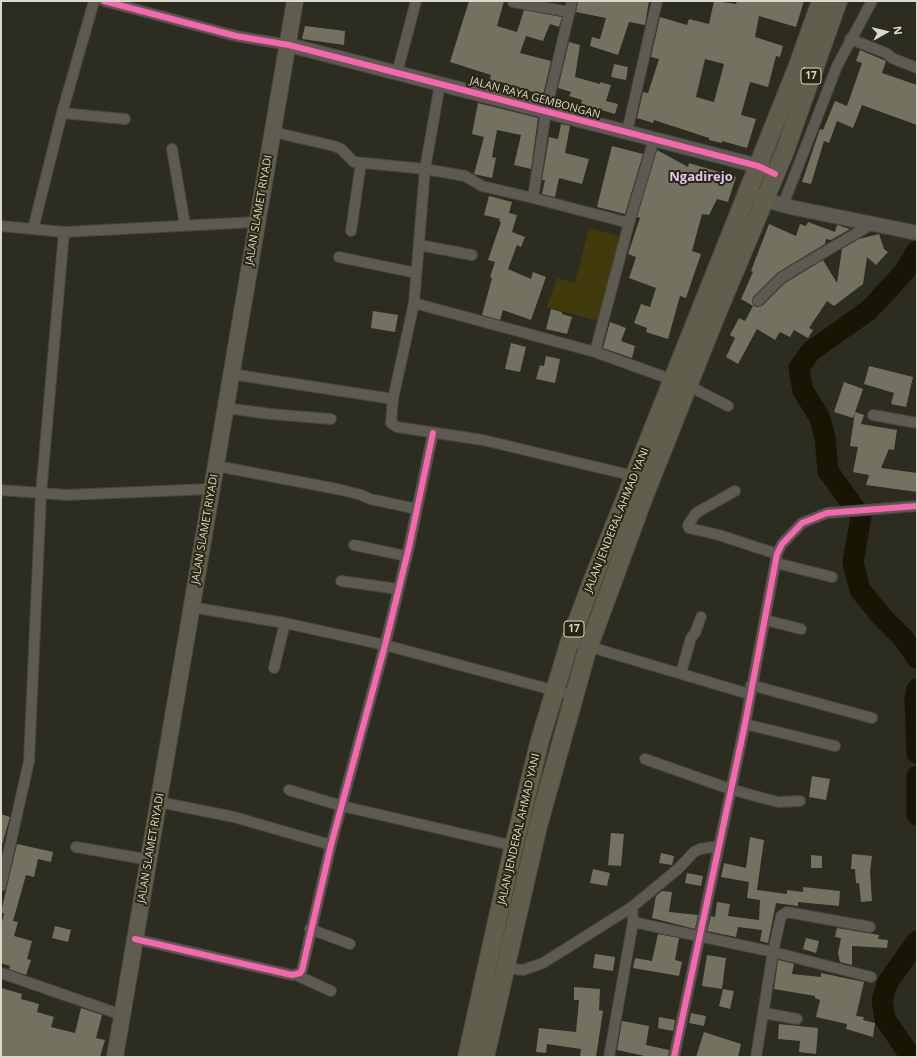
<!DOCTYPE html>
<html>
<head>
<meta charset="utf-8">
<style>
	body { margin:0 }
	#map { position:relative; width:918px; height:1058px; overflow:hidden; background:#2d2c21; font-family:"Open Sans",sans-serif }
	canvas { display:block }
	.frame { position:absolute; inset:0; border:2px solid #dad9cc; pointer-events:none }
	.north { position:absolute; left:866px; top:12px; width:40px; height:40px; -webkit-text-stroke:3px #292611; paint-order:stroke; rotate:82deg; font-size:11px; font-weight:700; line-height:16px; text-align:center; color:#dad9cc }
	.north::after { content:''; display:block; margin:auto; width:14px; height:18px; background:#dad9cc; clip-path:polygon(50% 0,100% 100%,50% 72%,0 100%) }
</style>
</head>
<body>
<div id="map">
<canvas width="918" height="1058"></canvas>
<div class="frame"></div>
<div class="north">N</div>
</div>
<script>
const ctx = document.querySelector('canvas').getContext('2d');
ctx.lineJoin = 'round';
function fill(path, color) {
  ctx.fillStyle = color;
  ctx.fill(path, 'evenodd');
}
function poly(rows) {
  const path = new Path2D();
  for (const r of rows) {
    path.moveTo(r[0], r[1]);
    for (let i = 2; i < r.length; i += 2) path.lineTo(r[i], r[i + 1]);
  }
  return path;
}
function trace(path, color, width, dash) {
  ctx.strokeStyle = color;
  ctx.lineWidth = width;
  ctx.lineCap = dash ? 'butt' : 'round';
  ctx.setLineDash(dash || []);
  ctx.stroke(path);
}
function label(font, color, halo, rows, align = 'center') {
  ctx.font = font + ' "Open Sans",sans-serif';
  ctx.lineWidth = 4;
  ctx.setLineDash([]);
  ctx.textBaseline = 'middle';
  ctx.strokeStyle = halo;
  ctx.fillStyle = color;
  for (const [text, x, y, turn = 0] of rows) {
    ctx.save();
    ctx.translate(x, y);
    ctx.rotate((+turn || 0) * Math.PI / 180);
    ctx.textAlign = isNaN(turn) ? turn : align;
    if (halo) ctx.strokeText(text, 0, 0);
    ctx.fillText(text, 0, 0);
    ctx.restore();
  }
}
fill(poly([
	[589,228,624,237,601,322,547,307,557,278,575,283]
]), '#403a0c');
trace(poly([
	[917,251,905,271,869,310,811,351,799,368,803,391,819,416,825,437,828,471,861,517,853,562,860,590,883,618,904,639,917,658],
	[917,689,915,698,917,753],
	[917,776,917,815],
	[911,1057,885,1019,882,1000,888,982,917,941]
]), '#181505', 21);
fill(poly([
	[469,1,504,1,497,26,517,32,524,10,562,17,559,27,550,24,543,41,526,36,520,53,551,61,543,95,501,82,500,85,489,81,491,75,450,62],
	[578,1,649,1,645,25,629,22,618,55,590,46,592,37,600,39,606,18,576,12],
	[714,1,736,4,737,1,804,1,796,27,759,16,755,37,783,46,780,57,776,56,768,87,750,82,741,115,756,119,747,148,722,141,722,143,709,140,709,138,654,120,653,123,637,118,643,92,648,93,659,59,651,57,660,17,687,25,689,19,709,24],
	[705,59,724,64,714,102,696,97],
	[305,26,345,31,344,45,302,39],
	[569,42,580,45,575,77,600,84,600,82,611,85,606,101,618,104,615,114,581,104,582,100,569,96,571,92,558,88],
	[860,50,886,61,882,73,917,85,917,125,862,105,853,128,837,121,829,143,824,141,811,184,802,182,820,129,823,130,835,101,847,106,862,63,856,61],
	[614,64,628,67,626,80,611,77],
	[478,103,538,118,531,169,514,165,521,135,497,130,492,157,496,158,492,178,474,174,484,137,472,134],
	[561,124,570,126,565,153,589,159,582,184,559,178,555,197,542,194,545,180,542,180,549,137,558,139],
	[612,146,643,154,625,214,597,207],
	[657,150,688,167,689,163,736,177,728,202,717,199,709,215,702,214,692,251,701,254,686,298,680,296,668,339,646,332,647,328,634,323,641,304,650,307,656,288,629,278,636,257,628,254,640,218,637,217],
	[489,196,512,202,509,213,517,215,512,232,525,237,521,247,517,245,508,269,531,279,533,272,546,277,531,320,503,310,500,320,482,315,492,278,490,277,495,262,488,260,501,222,499,221,500,219,484,215],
	[808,222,835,232,837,225,850,229,831,240,826,239,825,244,777,273,753,297,752,302,754,306,757,307,762,306,785,283,823,260,837,283,842,249,859,239,879,234,884,249,888,252,876,265,867,257,863,284,834,306,827,301,809,328,813,330,808,338,794,330,790,337,780,332,775,340,757,329,738,364,726,357,735,338,730,335,739,318,745,321,753,306,741,299,753,272,751,271,769,224,796,236,800,224,806,226],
	[551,309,562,312,562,314,572,317,567,334,546,329],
	[373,311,398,315,395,332,371,328],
	[610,322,626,328,621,341,635,346,632,358,603,348],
	[511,343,526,347,520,372,505,369],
	[546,356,560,359,555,383,536,379,540,365,544,366],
	[869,366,913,377,906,407,891,404,894,393,864,384],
	[844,382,863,389,853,418,834,412],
	[855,412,864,415,861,424,897,430,894,450,889,449,881,468,917,473,917,492,866,485,869,475,853,472,858,447,850,446],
	[812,776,830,779,826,800,809,797],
	[1,814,10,817,2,845,1,845],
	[611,833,624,834,621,866,608,865],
	[750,837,764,840,757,890,787,894,787,890,803,892,803,887,840,891,839,906,798,902,798,906,776,903,768,943,760,941,762,930,738,927,736,937,707,931,711,916,715,917,717,902,730,904,728,916,759,920,760,900,747,898,749,882,721,877,724,863,746,868],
	[17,844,53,852,51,862,38,859,34,877,26,875,13,921,18,922,14,936,32,941,27,959,31,960,26,975,9,969,10,966,1,963,1,925,4,914,1,912],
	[661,853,674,856,672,865,659,863],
	[852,854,872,856,870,872,872,901,861,902,859,883,856,883,855,869,851,869],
	[811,855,822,856,822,868,811,868],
	[593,869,610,873,607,886,590,883],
	[687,873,703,876,701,886,685,883],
	[662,891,672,892,669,912,698,915,695,929,652,918,656,896],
	[55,926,71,930,68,942,52,938],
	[837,928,879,935,878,939,888,940,887,948,852,946,852,965,840,962,838,953,841,938,835,937],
	[658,934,679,938,675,960,682,962,679,976,633,968,635,958,652,961],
	[806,938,819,941,816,953,803,949],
	[595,954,615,957,613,971,593,968],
	[707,955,726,958,722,989,702,986],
	[778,960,794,964,792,974,821,977,821,973,864,982,856,1016,864,1017,863,1020,875,1023,873,1037,846,1029,847,1024,816,1017,820,1000,815,998,815,996,774,989],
	[574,987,600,989,599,1010,603,1011,596,1057,580,1057,581,1049,547,1044,546,1053,536,1052,539,1028,576,1032,579,1000,574,1000],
	[1,988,22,994,21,999,39,1004,37,1012,54,1017,51,1027,75,1033,81,1008,102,1015,96,1038,105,1040,100,1057,1,1057],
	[723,989,734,991,730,1009,719,1006],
	[691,1013,706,1016,704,1026,689,1023],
	[659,1017,675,1020,673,1031,658,1028],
	[622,1021,649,1026,646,1045,669,1050,668,1057,649,1057,617,1050],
	[779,1024,818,1028,816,1054,799,1052,800,1041,778,1039],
	[704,1032,741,1044,738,1057,696,1057]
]), '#737160');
const street = poly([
	[104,1,236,36,289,45],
	[513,2,570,12],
	[850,39,886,53,892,58,917,68],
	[397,73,416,1],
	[62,113,125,119],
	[273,132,334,146,341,149,354,162,425,169,465,176,482,186,533,198,546,111,572,1],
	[627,132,657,1],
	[172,149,185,225],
	[533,198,629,223,595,352,673,380],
	[783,205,837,66,872,1],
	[629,223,654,139],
	[1,226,64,232,256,222],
	[33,229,62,113,94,1],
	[351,231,361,163],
	[419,245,472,255],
	[339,257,416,273],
	[758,301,781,278,794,270,872,224],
	[414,303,595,352],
	[231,374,393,399,391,423,397,427,483,440,634,476],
	[689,386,728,406],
	[393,399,414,303,425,169,440,84],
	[226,408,270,414,331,419],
	[873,415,917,423],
	[217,466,342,490,361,495,370,499,417,509],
	[1,490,66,495,211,489],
	[735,491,696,513,688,525,689,528,719,535,777,554],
	[354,545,406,556],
	[776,563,832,577],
	[341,581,398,589],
	[191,607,285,623,385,645,575,696],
	[765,620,801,629],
	[570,641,749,694],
	[274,668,285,623],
	[681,673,691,638,695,633,701,617],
	[751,685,872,718],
	[745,724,835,746],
	[645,759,730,789,766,799,779,802,800,801],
	[289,790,342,806,514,846],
	[159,802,234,817,331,845],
	[76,847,150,860],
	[1,886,29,761,41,494,64,232],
	[633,922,773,952,756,1057],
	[870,927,787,912,781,916,773,952,871,977],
	[310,929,350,944],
	[135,939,292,975,300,973,302,970,331,845,385,645,409,547,433,433],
	[506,968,523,970,543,963,632,907,678,869,694,852,700,849,719,846],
	[1,973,122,1015],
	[296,975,331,991],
	[764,1013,797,1019],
	[609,1057,633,922,632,907],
	[674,1057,745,724,777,554,782,544,802,523,827,513,917,506]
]);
const secondary = poly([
	[289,45,758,166,775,174],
	[746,194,790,207,917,233]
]);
const primary = poly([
	[115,1057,295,1]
]);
const highway = poly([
	[467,1057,511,858,540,740,570,641,592,582,797,68,821,1],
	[485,1057,538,826,586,654,643,499,715,318,785,151,838,1]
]);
trace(street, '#48473d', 12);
trace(secondary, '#48473d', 16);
trace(primary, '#48473d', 18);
trace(highway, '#48473d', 20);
trace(street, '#5c5a51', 10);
trace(secondary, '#5c5a51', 14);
trace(primary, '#5e5d4f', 16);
trace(highway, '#615e4d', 18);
trace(poly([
	[104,1,236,36,289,45,758,166,775,174],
	[135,939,292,975,300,973,302,970,331,845,385,645,409,547,433,433],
	[674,1057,745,724,777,554,782,544,802,523,827,513,917,506]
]), '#f766af', 6);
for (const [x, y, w] of [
	[811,76,20],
	[574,629,20]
]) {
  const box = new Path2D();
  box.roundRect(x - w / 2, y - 8, w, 16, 3);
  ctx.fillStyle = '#292611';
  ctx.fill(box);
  trace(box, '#dad9cc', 1);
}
label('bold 10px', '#dad9cc', null, [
	["17",811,76],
	["17",574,629]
]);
label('11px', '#dad9cc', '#292611', [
	["JALAN RAYA GEMBONGAN",535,98,15],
	["JALAN SLAMET RIYADI",259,210,-80],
	["JALAN JENDERAL AHMAD YANI",617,520,-68],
	["JALAN SLAMET RIYADI",205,529,-80],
	["JALAN JENDERAL AHMAD YANI",519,829,-77],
	["JALAN SLAMET RIYADI",151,848,-80]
]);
label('bold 13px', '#e3c3f8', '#292611', [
	["Ngadirejo",701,177]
]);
</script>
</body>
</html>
